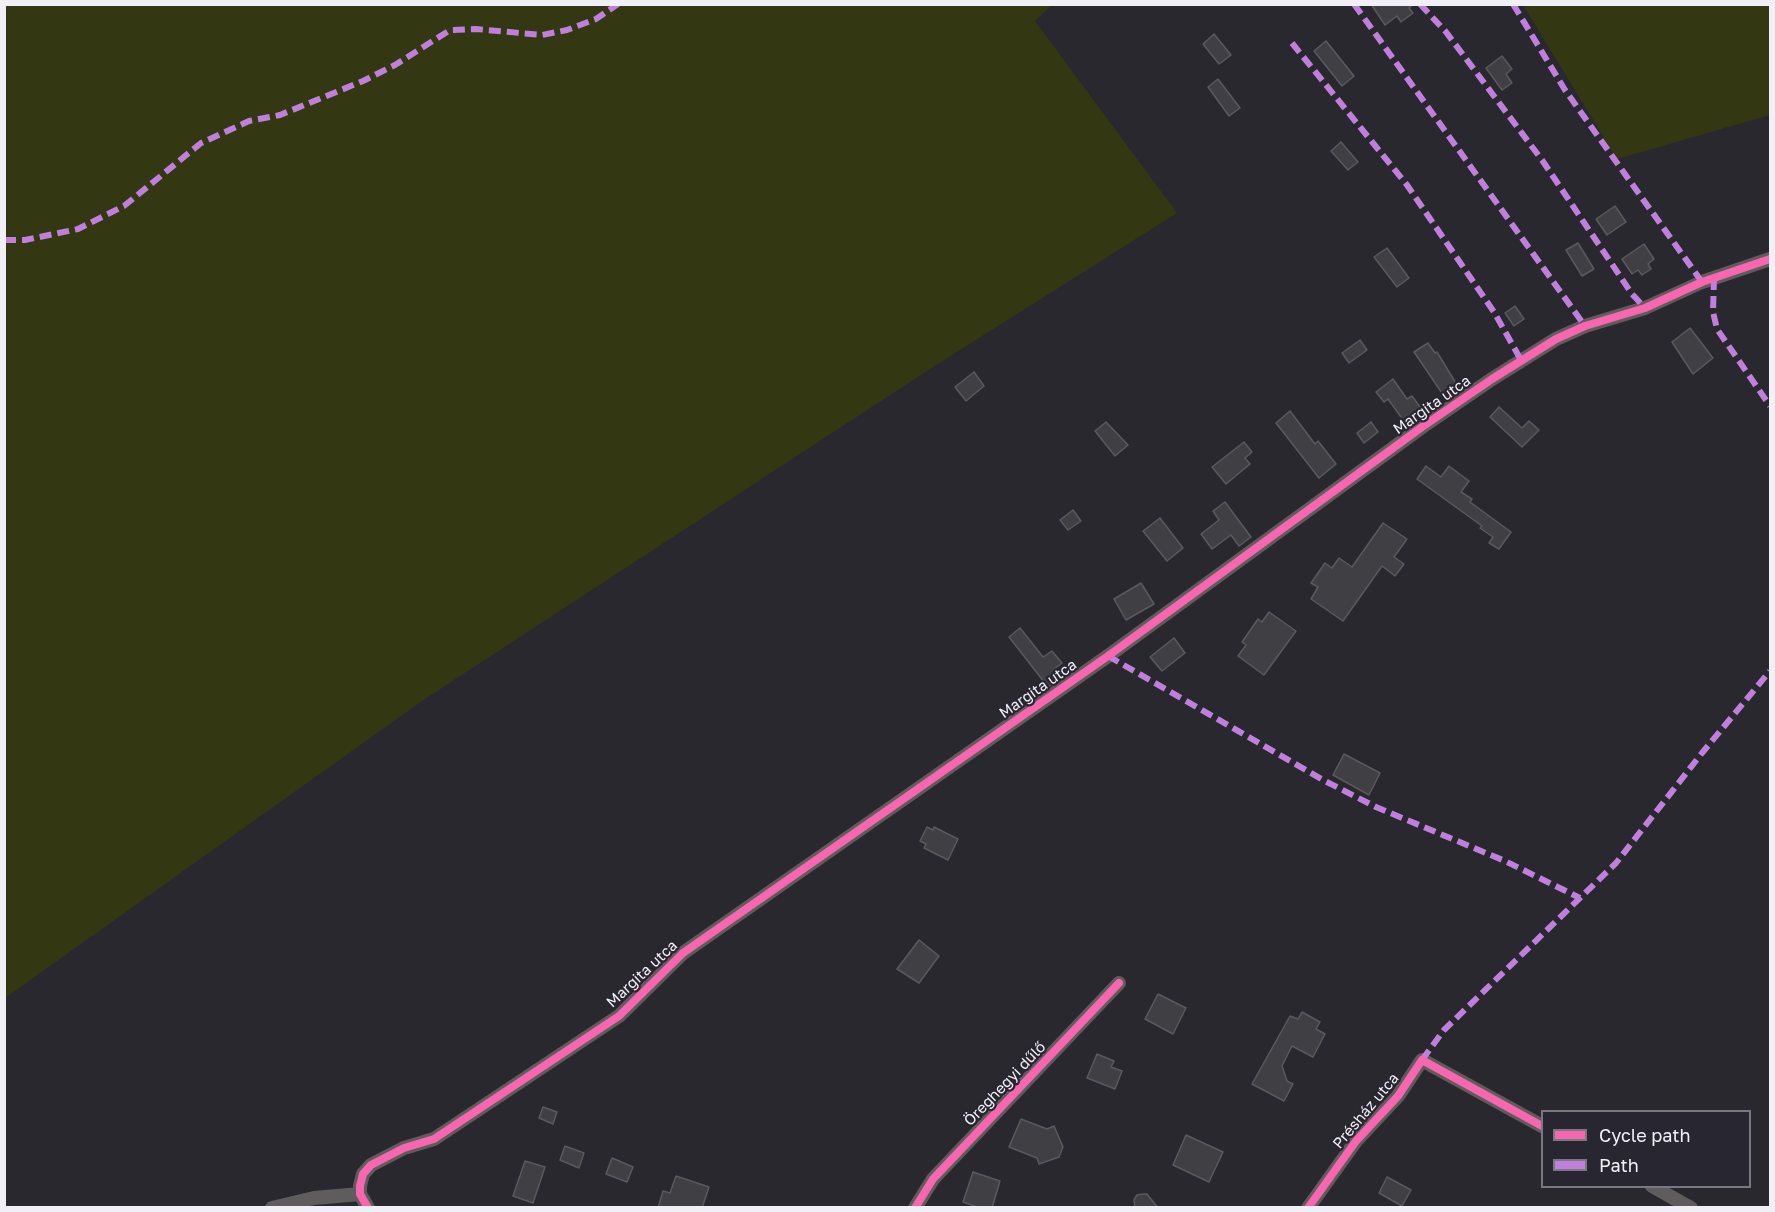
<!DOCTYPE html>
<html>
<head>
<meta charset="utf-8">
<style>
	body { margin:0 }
	#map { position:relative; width:1775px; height:1212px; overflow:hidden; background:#29282e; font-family:"Golos Text",sans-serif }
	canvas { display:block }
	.frame { position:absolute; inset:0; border:6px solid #f2f0f7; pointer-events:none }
	.legend { position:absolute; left:1541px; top:1110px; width:210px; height:78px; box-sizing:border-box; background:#282630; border:2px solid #797780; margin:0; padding:8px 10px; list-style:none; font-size:18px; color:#f2f0f7 }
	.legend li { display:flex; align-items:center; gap:12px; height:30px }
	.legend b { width:30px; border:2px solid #797780 }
</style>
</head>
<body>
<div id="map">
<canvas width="1775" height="1212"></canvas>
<div class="frame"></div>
<ul class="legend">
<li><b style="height:8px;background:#f766af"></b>Cycle path</li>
<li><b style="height:8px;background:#c07fdc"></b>Path</li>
</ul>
</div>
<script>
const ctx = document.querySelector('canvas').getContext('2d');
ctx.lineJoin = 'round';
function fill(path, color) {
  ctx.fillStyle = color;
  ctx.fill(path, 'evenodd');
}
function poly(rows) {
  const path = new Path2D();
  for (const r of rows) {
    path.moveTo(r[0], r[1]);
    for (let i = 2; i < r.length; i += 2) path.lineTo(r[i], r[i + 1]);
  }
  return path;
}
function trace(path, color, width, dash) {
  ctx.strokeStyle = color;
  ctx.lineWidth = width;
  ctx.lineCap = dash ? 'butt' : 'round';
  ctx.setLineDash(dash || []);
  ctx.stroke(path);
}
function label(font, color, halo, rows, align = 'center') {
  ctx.font = font + ' "Golos Text",sans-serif';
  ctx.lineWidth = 4.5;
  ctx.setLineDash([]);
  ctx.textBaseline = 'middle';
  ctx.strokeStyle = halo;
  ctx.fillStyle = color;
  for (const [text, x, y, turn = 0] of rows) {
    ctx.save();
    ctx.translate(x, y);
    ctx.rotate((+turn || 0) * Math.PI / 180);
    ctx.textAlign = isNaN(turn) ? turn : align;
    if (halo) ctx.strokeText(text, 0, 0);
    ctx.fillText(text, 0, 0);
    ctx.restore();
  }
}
fill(poly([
	[5,4,1052,5,1035,21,1177,213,933,367,422,701,5,998],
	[1523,5,1770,5,1770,115,1617,159]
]), '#333813');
const building = poly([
	[1371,4,1413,4,1409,8,1413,13,1401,22,1397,16,1385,25,1371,4],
	[1214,34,1231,55,1219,64,1203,44,1214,34],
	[1326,41,1354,76,1342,86,1314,51,1326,41],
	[1502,56,1512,69,1506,74,1512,83,1502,90,1486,68,1502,56],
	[1218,79,1240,108,1229,116,1208,87,1218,79],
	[1341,142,1358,162,1348,170,1331,151,1341,142],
	[1615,206,1626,222,1607,235,1596,219,1615,206],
	[1578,243,1594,269,1582,276,1566,250,1578,243],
	[1644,244,1654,259,1648,264,1651,269,1642,275,1638,270,1632,274,1622,259,1644,244],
	[1387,248,1409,278,1397,287,1374,257,1387,248],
	[1515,306,1524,319,1514,326,1505,313,1515,306],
	[1690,328,1713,358,1693,374,1672,342,1690,328],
	[1360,340,1367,350,1349,363,1342,353,1360,340],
	[1428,343,1435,353,1437,352,1460,390,1446,399,1414,352,1428,343],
	[974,372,984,386,966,401,955,387,974,372],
	[1393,379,1407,399,1412,396,1423,411,1406,424,1388,399,1384,402,1376,392,1393,379],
	[1499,407,1522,428,1529,421,1539,430,1522,447,1490,417,1499,407],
	[1290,411,1315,444,1318,441,1336,464,1319,478,1276,423,1290,411],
	[1106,422,1128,445,1115,456,1095,431,1106,422],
	[1371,422,1378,432,1364,443,1357,433,1371,422],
	[1244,442,1252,452,1245,458,1250,464,1226,484,1212,467,1244,442],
	[1426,466,1441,477,1449,466,1469,481,1461,492,1472,499,1470,502,1511,532,1499,549,1489,543,1493,537,1480,528,1482,526,1417,479,1426,466],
	[1225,502,1251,537,1239,546,1231,535,1212,549,1201,534,1219,520,1213,511,1225,502],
	[1073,510,1081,521,1068,530,1060,520,1073,510],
	[1160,518,1183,548,1167,561,1143,531,1160,518],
	[1383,523,1407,539,1394,557,1404,564,1395,576,1382,566,1343,621,1311,599,1318,587,1311,583,1325,563,1332,568,1339,558,1352,567,1383,523],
	[1141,583,1154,604,1126,620,1114,599,1141,583],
	[1269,612,1296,631,1264,675,1238,656,1246,645,1242,642,1258,619,1262,622,1269,612],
	[1020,628,1043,657,1052,651,1062,663,1053,670,1060,679,1048,687,1009,637,1020,628],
	[1174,638,1185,653,1162,671,1150,657,1174,638],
	[1344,754,1380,773,1369,795,1333,775,1344,754],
	[927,827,933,830,934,827,958,839,948,860,924,848,926,844,920,841,927,827],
	[919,940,939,956,919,983,897,969,919,940],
	[1158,994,1186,1008,1173,1034,1145,1019,1158,994],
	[1302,1012,1320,1022,1316,1029,1325,1034,1313,1057,1292,1046,1282,1066,1287,1081,1293,1084,1284,1101,1252,1084,1290,1016,1298,1019,1302,1012],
	[1097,1054,1114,1061,1111,1067,1122,1071,1115,1089,1087,1078,1097,1054],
	[543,1107,557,1112,553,1124,539,1118,543,1107],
	[1021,1119,1047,1129,1054,1126,1063,1147,1059,1157,1039,1164,1037,1158,1009,1147,1021,1119],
	[1186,1135,1223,1152,1209,1182,1173,1165,1186,1135],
	[565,1146,584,1153,579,1168,560,1160,565,1146],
	[612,1158,633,1167,627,1182,606,1174,612,1158],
	[525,1161,545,1167,533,1203,513,1196,525,1161],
	[973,1172,1000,1181,992,1208,980,1208,963,1202,973,1172],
	[676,1176,709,1187,702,1208,658,1208,663,1191,670,1193,676,1176],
	[1387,1177,1411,1190,1402,1206,1379,1193,1387,1177],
	[1143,1194,1147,1194,1158,1208,1135,1208,1134,1200,1137,1195,1143,1194]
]);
fill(building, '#403f44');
trace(building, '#5a595e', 1.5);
trace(poly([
	[1652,1186,1691,1208],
	[272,1208,314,1198,360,1194],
	[368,1208,360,1194,360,1186,363,1174,371,1165,404,1148,434,1139,619,1016,683,953,1108,656,1422,427,1492,379,1556,339,1585,326,1645,308,1702,282,1770,259],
	[915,1208,933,1179,1119,983],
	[1308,1208,1356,1141,1398,1096,1422,1060,1542,1126]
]), '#5f5c5d', 14);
trace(poly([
	[1354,4,1585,326],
	[1420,4,1446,32,1542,160,1632,294,1645,308],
	[1513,4,1565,90,1702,282],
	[1292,43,1407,185,1494,312,1521,360],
	[4,240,25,240,78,229,124,206,201,143,249,121,280,115,363,81,395,65,450,30,476,29,542,35,567,30,596,19,618,4],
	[1714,278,1713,312,1717,329,1770,406],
	[1108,656,1325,781,1376,807,1505,861,1580,898],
	[1422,1060,1444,1030,1616,863,1702,753,1770,671]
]), '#c07fdc', 6, [12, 6]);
trace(poly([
	[368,1208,360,1194,360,1186,363,1174,371,1165,404,1148,434,1139,619,1016,683,953,1108,656,1422,427,1492,379,1556,339,1585,326,1645,308,1702,282,1770,259],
	[915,1208,933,1179,1119,983],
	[1308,1208,1356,1141,1398,1096,1422,1060,1542,1126]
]), '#f766af', 8);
label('15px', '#f2f0f7', '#282630', [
	["Margita utca",1432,405,-35],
	["Margita utca",1038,689,-35],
	["Margita utca",642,974,-43],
	["Öreghegyi dűlő",1005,1084,-46],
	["Présház utca",1366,1111,-50]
]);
</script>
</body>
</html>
